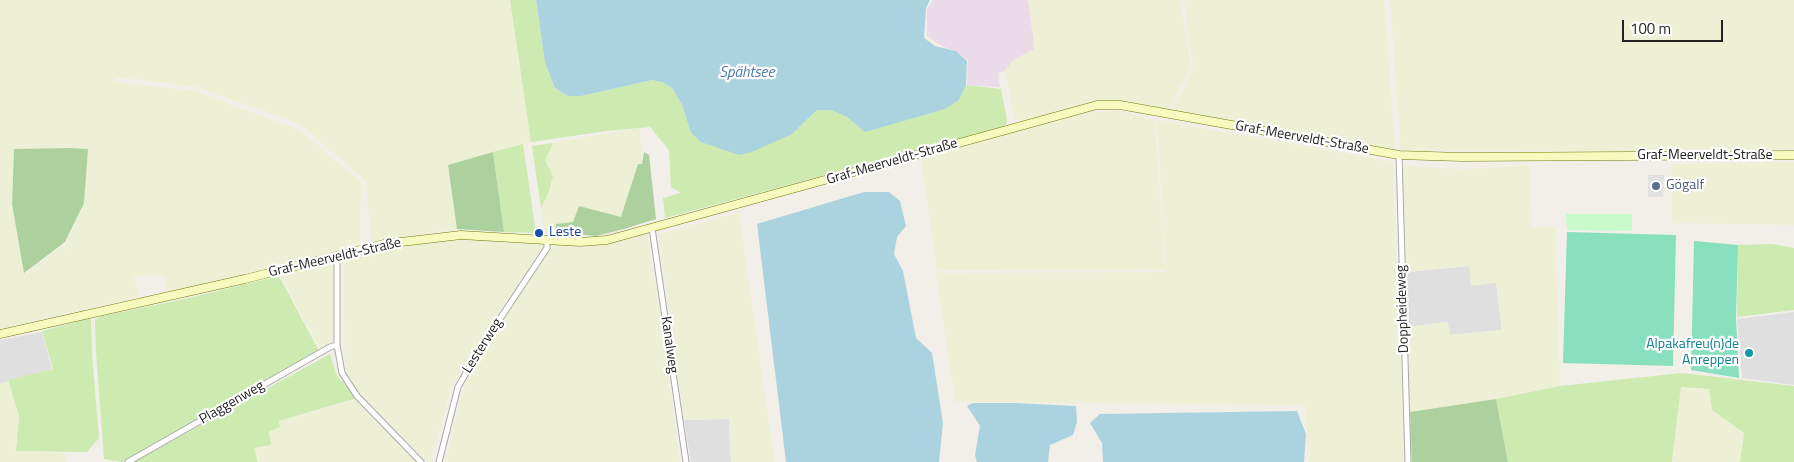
<!DOCTYPE html>
<html>
<head>
<meta charset="utf-8">
<style>
	body { margin:0 }
	#map { position:relative; width:1794px; height:462px; overflow:hidden; background:#f2efe9; font-family:"Titillium Web",sans-serif }
	canvas { display:block }
	.scale { position:absolute; left:1622px; top:20px; width:101px; height:22px; box-sizing:border-box; border:2px solid #222; border-top:0; padding-left:6px; font-size:15px; line-height:18px; white-space:nowrap; color:#222; -webkit-text-stroke:4px #fff; paint-order:stroke }
</style>
</head>
<body>
<div id="map">
<canvas width="1794" height="462"></canvas>
<div class="scale">100 m</div>
</div>
<script>
const ctx = document.querySelector('canvas').getContext('2d');
ctx.lineJoin = 'round';
function fill(path, color) {
  ctx.fillStyle = color;
  ctx.fill(path, 'evenodd');
}
function poly(rows) {
  const path = new Path2D();
  for (const r of rows) {
    path.moveTo(r[0], r[1]);
    for (let i = 2; i < r.length; i += 2) path.lineTo(r[i], r[i + 1]);
  }
  return path;
}
function trace(path, color, width, dash) {
  ctx.strokeStyle = color;
  ctx.lineWidth = width;
  ctx.lineCap = dash ? 'butt' : 'round';
  ctx.setLineDash(dash || []);
  ctx.stroke(path);
}
function label(font, color, halo, rows, align = 'center') {
  ctx.font = font + ' "Titillium Web",sans-serif';
  ctx.lineWidth = 4.5;
  ctx.setLineDash([]);
  ctx.textBaseline = 'middle';
  ctx.strokeStyle = halo;
  ctx.fillStyle = color;
  for (const [text, x, y, turn = 0] of rows) {
    ctx.save();
    ctx.translate(x, y);
    ctx.rotate((+turn || 0) * Math.PI / 180);
    ctx.textAlign = isNaN(turn) ? turn : align;
    if (halo) ctx.strokeText(text, 0, 0);
    ctx.fillText(text, 0, 0);
    ctx.restore();
  }
}
fill(poly([
	[1469,266,1496,283,1502,330,1449,335,1447,322,1408,327,1407,272],
	[1794,312,1794,385,1742,378,1737,319],
	[42,332,52,369,0,384,0,340],
	[729,419,731,462,691,462,684,420]
]), '#e0dfdf');
fill(poly([
	[933,0,1028,0,1034,42,1034,49,1005,71,998,73,1000,87,967,85,968,60,956,51,944,47,927,36,927,9]
]), '#ebdbe8');
fill(poly([
	[0,0,510,0,531,142,448,165,457,229,371,242,366,181,300,124,197,87,117,77,106,104,115,82,195,91,299,130,361,182,360,244,245,275,167,292,165,275,133,276,139,297,0,329],
	[69,148,88,149,84,203,66,242,64,248,67,255,62,246,25,274,12,204,14,149],
	[1028,0,1180,0,1190,62,1187,75,1169,107,1163,110,1097,102,1023,122,1017,120,1014,117,1005,71,1012,61,1034,49,1034,42],
	[1184,0,1384,0,1395,149,1391,151,1175,111,1174,107,1193,68],
	[1390,0,1794,0,1794,149,1611,152,1401,150],
	[1120,110,1155,121,1165,269,937,270,921,159,1081,113],
	[1157,120,1393,162,1404,462,1309,462,1305,405,955,402,936,273,1166,272],
	[640,128,642,165,624,229,596,236,545,236,532,146],
	[1794,162,1794,225,1672,223,1671,164],
	[1402,166,1460,169,1529,166,1532,227,1555,227,1560,386,1496,399,1410,412,1408,327,1448,322,1450,335,1502,330,1496,283,1471,286,1469,266,1407,272],
	[739,212,768,416,775,462,731,462,729,419,684,420,659,234],
	[647,234,664,338,680,462,445,462,463,389,474,366,489,343,478,343,451,388,431,462,428,462,360,395,345,369,343,268,346,260,372,255,372,252,414,244,458,238,546,244,598,244],
	[333,261,334,341,321,350,280,275],
	[8,381,19,416,15,451,66,453,66,462,0,462,0,384],
	[1681,388,1709,389,1712,410,1743,433,1740,462,1673,462],
	[358,399,418,462,259,462,255,448,271,445,269,433,280,427,280,421]
]), '#eef0d5');
fill(poly([
	[510,0,536,0,545,63,555,88,568,96,581,96,652,80,662,82,672,88,682,105,691,133,701,142,792,134,817,110,831,110,847,117,865,131,959,100,966,85,1001,89,1007,120,1006,125,1001,128,665,218,663,198,681,193,671,187,669,150,650,127,607,131,531,142],
	[553,143,545,160,553,176,549,191,541,208,532,146],
	[523,144,536,233,504,232,493,152],
	[1772,244,1794,248,1794,310,1737,317,1738,245],
	[279,276,319,351,122,462,104,459,96,352,95,320,102,316,185,299],
	[91,318,92,353,99,438,87,452,16,451,19,416,8,380,53,369,42,331],
	[330,354,337,376,357,398,279,421,280,427,269,432,271,445,254,448,258,462,134,462],
	[1682,373,1794,386,1794,462,1740,462,1744,433,1712,410,1709,389,1681,387,1672,462,1508,462,1496,399,1560,386]
]), '#cdebb0');
fill(poly([
	[69,148,88,149,84,203,65,242,24,273,12,204,14,149],
	[493,152,504,232,457,229,448,165],
	[644,152,649,155,656,219,624,229,596,236,555,232,556,224,573,222,579,206,621,217,638,164,642,164],
	[1496,399,1508,462,1412,462,1410,412]
]), '#add19e');
fill(poly([
	[1566,214,1632,214,1632,231,1567,230]
]), '#c8facc');
fill(poly([
	[1567,232,1676,235,1673,366,1563,363],
	[1694,241,1738,245,1736,318,1739,378,1691,370]
]), '#88e0be');
fill(poly([
	[1648,175,1664,175,1663,197,1648,197]
]), '#e2e2e2');
fill(poly([
	[536,0,930,0,926,8,924,38,935,46,956,51,967,61,966,85,959,100,945,109,865,132,847,117,831,110,817,110,792,134,752,152,739,155,701,142,691,133,682,105,672,88,662,82,652,80,581,96,568,96,555,88,545,63],
	[864,192,889,192,900,201,906,226,897,237,894,254,903,271,916,338,932,353,943,423,939,462,786,462,757,224],
	[973,403,1015,403,1076,406,1077,422,1073,435,1050,445,1048,462,977,462,975,455,980,426,967,406],
	[1297,411,1306,434,1304,462,1103,462,1102,443,1090,423,1100,414]
]), '#aad3df');
const minor = poly([
	[1399,155,1408,462],
	[652,228,686,462],
	[337,256,337,345,342,373,357,396,421,462],
	[128,462,330,347,337,345],
	[439,462,458,387,480,349,547,248,547,240]
]);
const secondary = poly([
	[0,334,245,279,384,244,461,235,580,242,607,240,1097,105,1120,105,1399,155,1461,157,1794,155]
]);
trace(minor, '#a9a9a9', 7);
trace(secondary, '#707d05', 9);
trace(minor, '#fff', 5);
trace(secondary, '#f7fabf', 8);
for (const [x, y, r, color] of [
	[1656,186,5,"#5c6f8a"],
	[539,233,5,"#1a4fb4"],
	[1749,353,5,"#0f9aa8"]
]) {
  const dot = new Path2D();
  dot.arc(x, y, r, 0, 2 * Math.PI);
  ctx.fillStyle = color;
  ctx.fill(dot);
  trace(dot, '#fff', 2);
}
label('14px', '#222', '#fff', [
	["Graf-Meerveldt-Straße",1302,138,10],
	["Graf-Meerveldt-Straße",1705,156],
	["Graf-Meerveldt-Straße",892,162,-16],
	["Graf-Meerveldt-Straße",335,258,-13],
	["Doppheideweg",1403,309,-92],
	["Kanalweg",669,345,82],
	["Lesterweg",483,346,-58],
	["Plaggenweg",232,403,-30]
]);
label('14px', '#4e5e75', '#fff', [
	["Gögalf",1666,186]
], 'left');
label('14px', '#164399', '#fff', [
	["Leste",549,233]
], 'left');
label('14px', '#0d838f', '#fff', [
	["Alpakafreu(n)de",1739,345],
	["Anreppen",1739,361]
], 'right');
label('italic 15px', '#4a7aab', '#fff', [
	["Spähtsee",747,73]
]);
</script>
</body>
</html>
